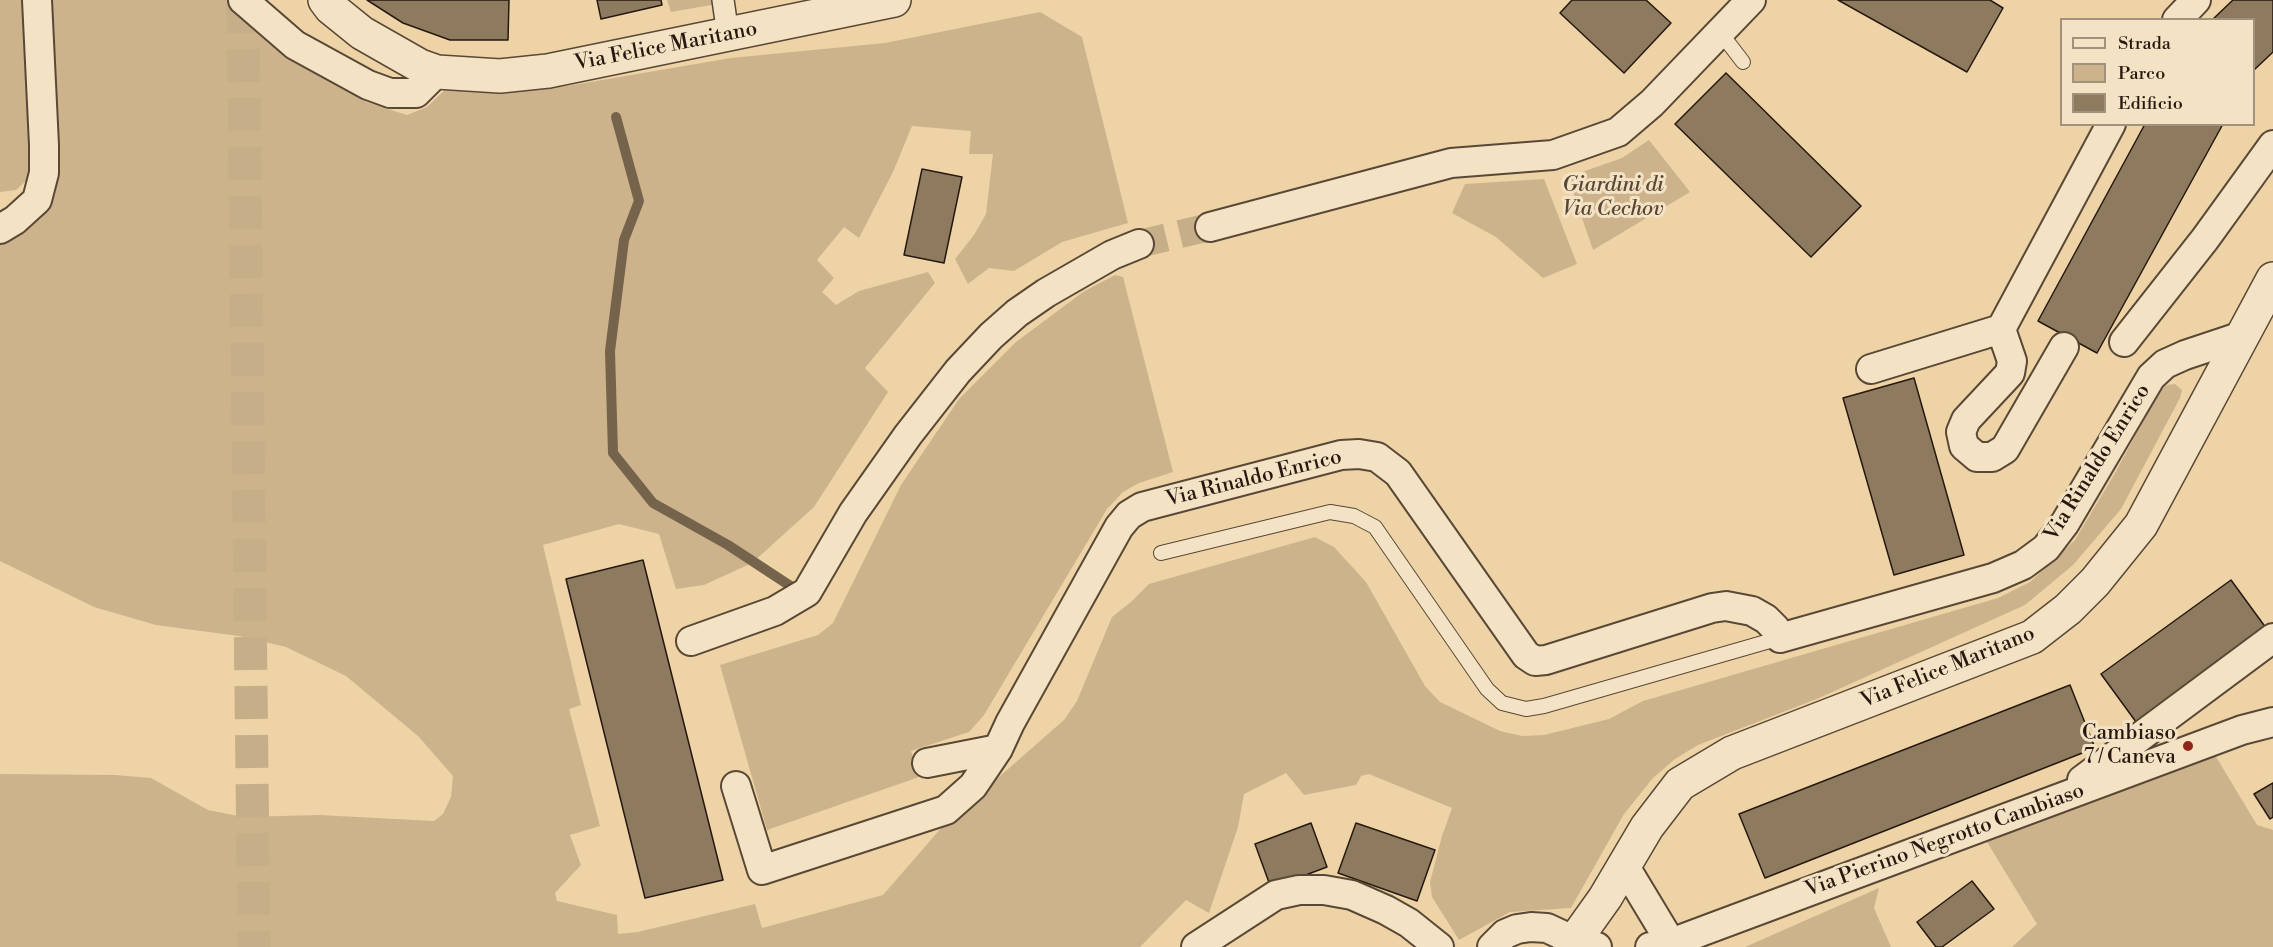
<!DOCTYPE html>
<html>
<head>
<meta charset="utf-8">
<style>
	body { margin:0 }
	#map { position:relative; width:2273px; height:947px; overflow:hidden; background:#eed3a6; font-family:"Libre Bodoni",serif }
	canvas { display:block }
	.legend { position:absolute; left:2060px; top:18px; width:195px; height:108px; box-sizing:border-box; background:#f4e2c5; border:2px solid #a2927d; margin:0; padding:8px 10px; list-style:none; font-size:18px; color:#271910 }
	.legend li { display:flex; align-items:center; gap:12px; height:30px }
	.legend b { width:30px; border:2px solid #a2927d }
</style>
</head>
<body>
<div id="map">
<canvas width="2273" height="947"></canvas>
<ul class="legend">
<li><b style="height:8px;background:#f4e2c5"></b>Strada</li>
<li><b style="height:16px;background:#ccb38c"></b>Parco</li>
<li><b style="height:16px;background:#8e7a5e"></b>Edificio</li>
</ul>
</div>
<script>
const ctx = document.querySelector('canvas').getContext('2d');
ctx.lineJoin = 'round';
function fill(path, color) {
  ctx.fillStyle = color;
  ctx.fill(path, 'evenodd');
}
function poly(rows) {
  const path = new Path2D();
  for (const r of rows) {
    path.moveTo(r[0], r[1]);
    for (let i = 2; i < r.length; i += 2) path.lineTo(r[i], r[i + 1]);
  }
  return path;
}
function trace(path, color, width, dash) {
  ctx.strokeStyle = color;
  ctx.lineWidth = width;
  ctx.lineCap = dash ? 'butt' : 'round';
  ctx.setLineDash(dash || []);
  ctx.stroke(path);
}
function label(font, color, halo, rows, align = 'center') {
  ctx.font = font + ' "Libre Bodoni",serif';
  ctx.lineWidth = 6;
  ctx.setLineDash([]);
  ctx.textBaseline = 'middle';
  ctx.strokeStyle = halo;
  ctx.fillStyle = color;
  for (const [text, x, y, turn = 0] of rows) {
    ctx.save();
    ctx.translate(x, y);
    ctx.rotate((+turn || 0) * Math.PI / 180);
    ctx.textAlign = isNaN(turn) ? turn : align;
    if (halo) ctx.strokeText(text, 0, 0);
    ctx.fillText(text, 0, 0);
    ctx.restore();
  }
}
fill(poly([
	[0,0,27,0,36,156,27,180,16,190,0,192],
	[49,0,227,0,282,51,366,102,407,115,427,107,448,87,481,92,567,86,731,58,885,43,1040,12,1082,37,1128,223,1062,242,1014,271,989,268,968,284,955,259,974,235,986,214,993,154,969,154,971,131,912,126,893,172,859,238,844,227,817,260,834,278,822,292,836,305,859,291,928,272,935,283,865,368,888,392,814,507,752,563,704,585,676,589,659,534,619,524,543,545,581,705,569,709,600,826,570,835,581,865,555,893,557,901,617,915,618,934,638,932,755,904,762,928,883,895,943,826,1064,720,1077,701,1112,617,1131,602,1149,584,1315,537,1334,547,1366,582,1425,686,1440,702,1500,731,1522,736,1544,735,1609,719,1643,701,1998,598,2030,582,2075,540,2115,473,2160,390,2167,385,2175,384,2182,390,2180,398,2121,509,2073,565,2025,605,1819,698,1698,745,1675,759,1653,778,1624,814,1571,908,1510,912,1459,940,1432,897,1430,882,1442,836,1452,808,1369,774,1361,776,1356,785,1304,795,1286,773,1244,794,1238,827,1209,913,1186,900,1140,947,0,947,0,774,115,775,151,778,208,810,243,817,319,815,434,821,443,814,451,797,453,776,418,736,346,676,286,647,239,636,156,625,94,607,0,561,0,243,24,233,48,205,59,166],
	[667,0,717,0,717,4,671,12],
	[1649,140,1690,192,1593,250,1568,177,1622,158],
	[1544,179,1577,264,1543,278,1496,237,1452,213,1465,184],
	[1115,275,1123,277,1173,472,1139,483,1123,492,1107,509,984,715,969,732,911,751,919,777,767,830,720,665,818,635,833,623,901,485,959,399,1016,342,1083,292],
	[2215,755,2257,825,2273,830,2273,947,2012,947,2037,924,1987,842],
	[1879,888,1874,908,1891,947,1745,947]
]), '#ccb38c');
trace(poly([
	[616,117,639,201,624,240,610,351,613,453,653,503,728,545,795,589]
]), '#76634b', 10);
const building = poly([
	[367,0,509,0,508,40,450,40,403,23,367,0],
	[597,0,661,0,662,5,601,19,597,0],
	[1572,0,1646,0,1671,23,1624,73,1560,13,1572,0],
	[1838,0,1990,0,2003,8,1967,72,1838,0],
	[2233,0,2273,0,2273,52,2254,70,2254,20,2212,20,2233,0],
	[1726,73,1861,206,1811,257,1675,124,1726,73],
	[2145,124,2223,124,2097,353,2038,321,2145,124],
	[922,169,962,177,944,263,904,255,922,169],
	[1914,378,1964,555,1894,575,1843,398,1914,378],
	[643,560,723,880,645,898,566,579,643,560],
	[2231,580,2269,632,2139,726,2101,674,2231,580],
	[2070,685,2095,748,1765,878,1739,814,2070,685],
	[2273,783,2273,817,2270,819,2254,794,2273,783],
	[1311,823,1327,867,1271,888,1255,844,1311,823],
	[1356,823,1435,850,1417,901,1338,873,1356,823],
	[1972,881,1994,909,1942,947,1936,947,1917,922,1972,881]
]);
fill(building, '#8e7a5e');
trace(building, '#271910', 1.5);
trace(poly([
	[1139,244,1210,227]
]), '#c6ae88', 28, [28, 14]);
trace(poly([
	[243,0,254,947]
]), '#c6ae88', 33, [33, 16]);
const service = poly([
	[1720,32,1743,62],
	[1161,553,1330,512,1354,516,1375,527,1487,689,1502,703,1526,709,1544,706,1780,638]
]);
const pedestrian = poly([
	[723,0,728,35]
]);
const minor = poly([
	[243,0,295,45,368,85,390,93,416,93,437,72],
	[2177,20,2196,0],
	[1210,227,1451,163,1553,155,1618,132,1652,103,1751,0],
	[0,229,15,220,37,200,44,173,44,145,37,0],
	[2001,329,2012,361,2010,373,1966,420,1961,432,1964,446,1977,457,1992,457,2005,449,2064,347],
	[2124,342,2205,239,2273,145],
	[1871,369,2001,329,2111,124],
	[691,641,775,611,807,592,853,513,908,435,958,371,991,336,1017,313,1046,293,1112,255,1139,244],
	[927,763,998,749],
	[2082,780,2273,638],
	[736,786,762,870,946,810,973,786,998,749,1010,723,1119,527,1129,515,1142,507,1341,455,1359,454,1377,457,1398,473,1526,655,1535,661,1546,660,1712,608,1726,606,1752,611,1766,619,1775,628,1780,638,1993,578,2023,565,2046,548,2065,523,2151,377,2165,364,2185,355,2242,336],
	[1624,865,1671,943],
	[1196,947,1276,895,1299,890,1324,890,1352,895,1386,910,1409,923,1439,947],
	[1492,947,1505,934,1517,929,1531,927,1547,928,1575,941,1597,947],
	[1650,947,1671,943,1703,931,2242,730,2273,722]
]);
const tertiary = poly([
	[325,0,331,8,362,33,420,66,437,72,500,76,548,71,894,0],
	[1570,947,1605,898,1647,827,1680,784,1732,753,2032,637,2068,609,2095,582,2141,525,2273,279]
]);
trace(service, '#594836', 16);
trace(pedestrian, '#594836', 24);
trace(minor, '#594836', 32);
trace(tertiary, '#594836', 36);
trace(service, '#f4e2c5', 14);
trace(pedestrian, '#f4e2c5', 21);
trace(minor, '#f4e2c5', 28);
trace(tertiary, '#f4e2c5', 33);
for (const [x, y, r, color] of [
	[2188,746,6,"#8f2418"]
]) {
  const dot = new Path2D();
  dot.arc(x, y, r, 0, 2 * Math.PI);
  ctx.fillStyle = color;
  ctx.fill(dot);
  trace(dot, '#f4e2c5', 2);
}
label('21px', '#271910', '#f4e2c5', [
	["Via Felice Maritano",666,47,-11],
	["Via Rinaldo Enrico",2098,463,-58],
	["Via Rinaldo Enrico",1254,479,-14],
	["Via Felice Maritano",1948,668,-22],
	["Via Pierino Negrotto Cambiaso",1945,841,-20]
]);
label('italic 21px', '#594735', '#f4e2c5', [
	["Giardini di",1613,186],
	["Via Cechov",1613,210]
]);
label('21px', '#271910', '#f4e2c5', [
	["Cambiaso",2176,734],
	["7 / Caneva",2176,758]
], 'right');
</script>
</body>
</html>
